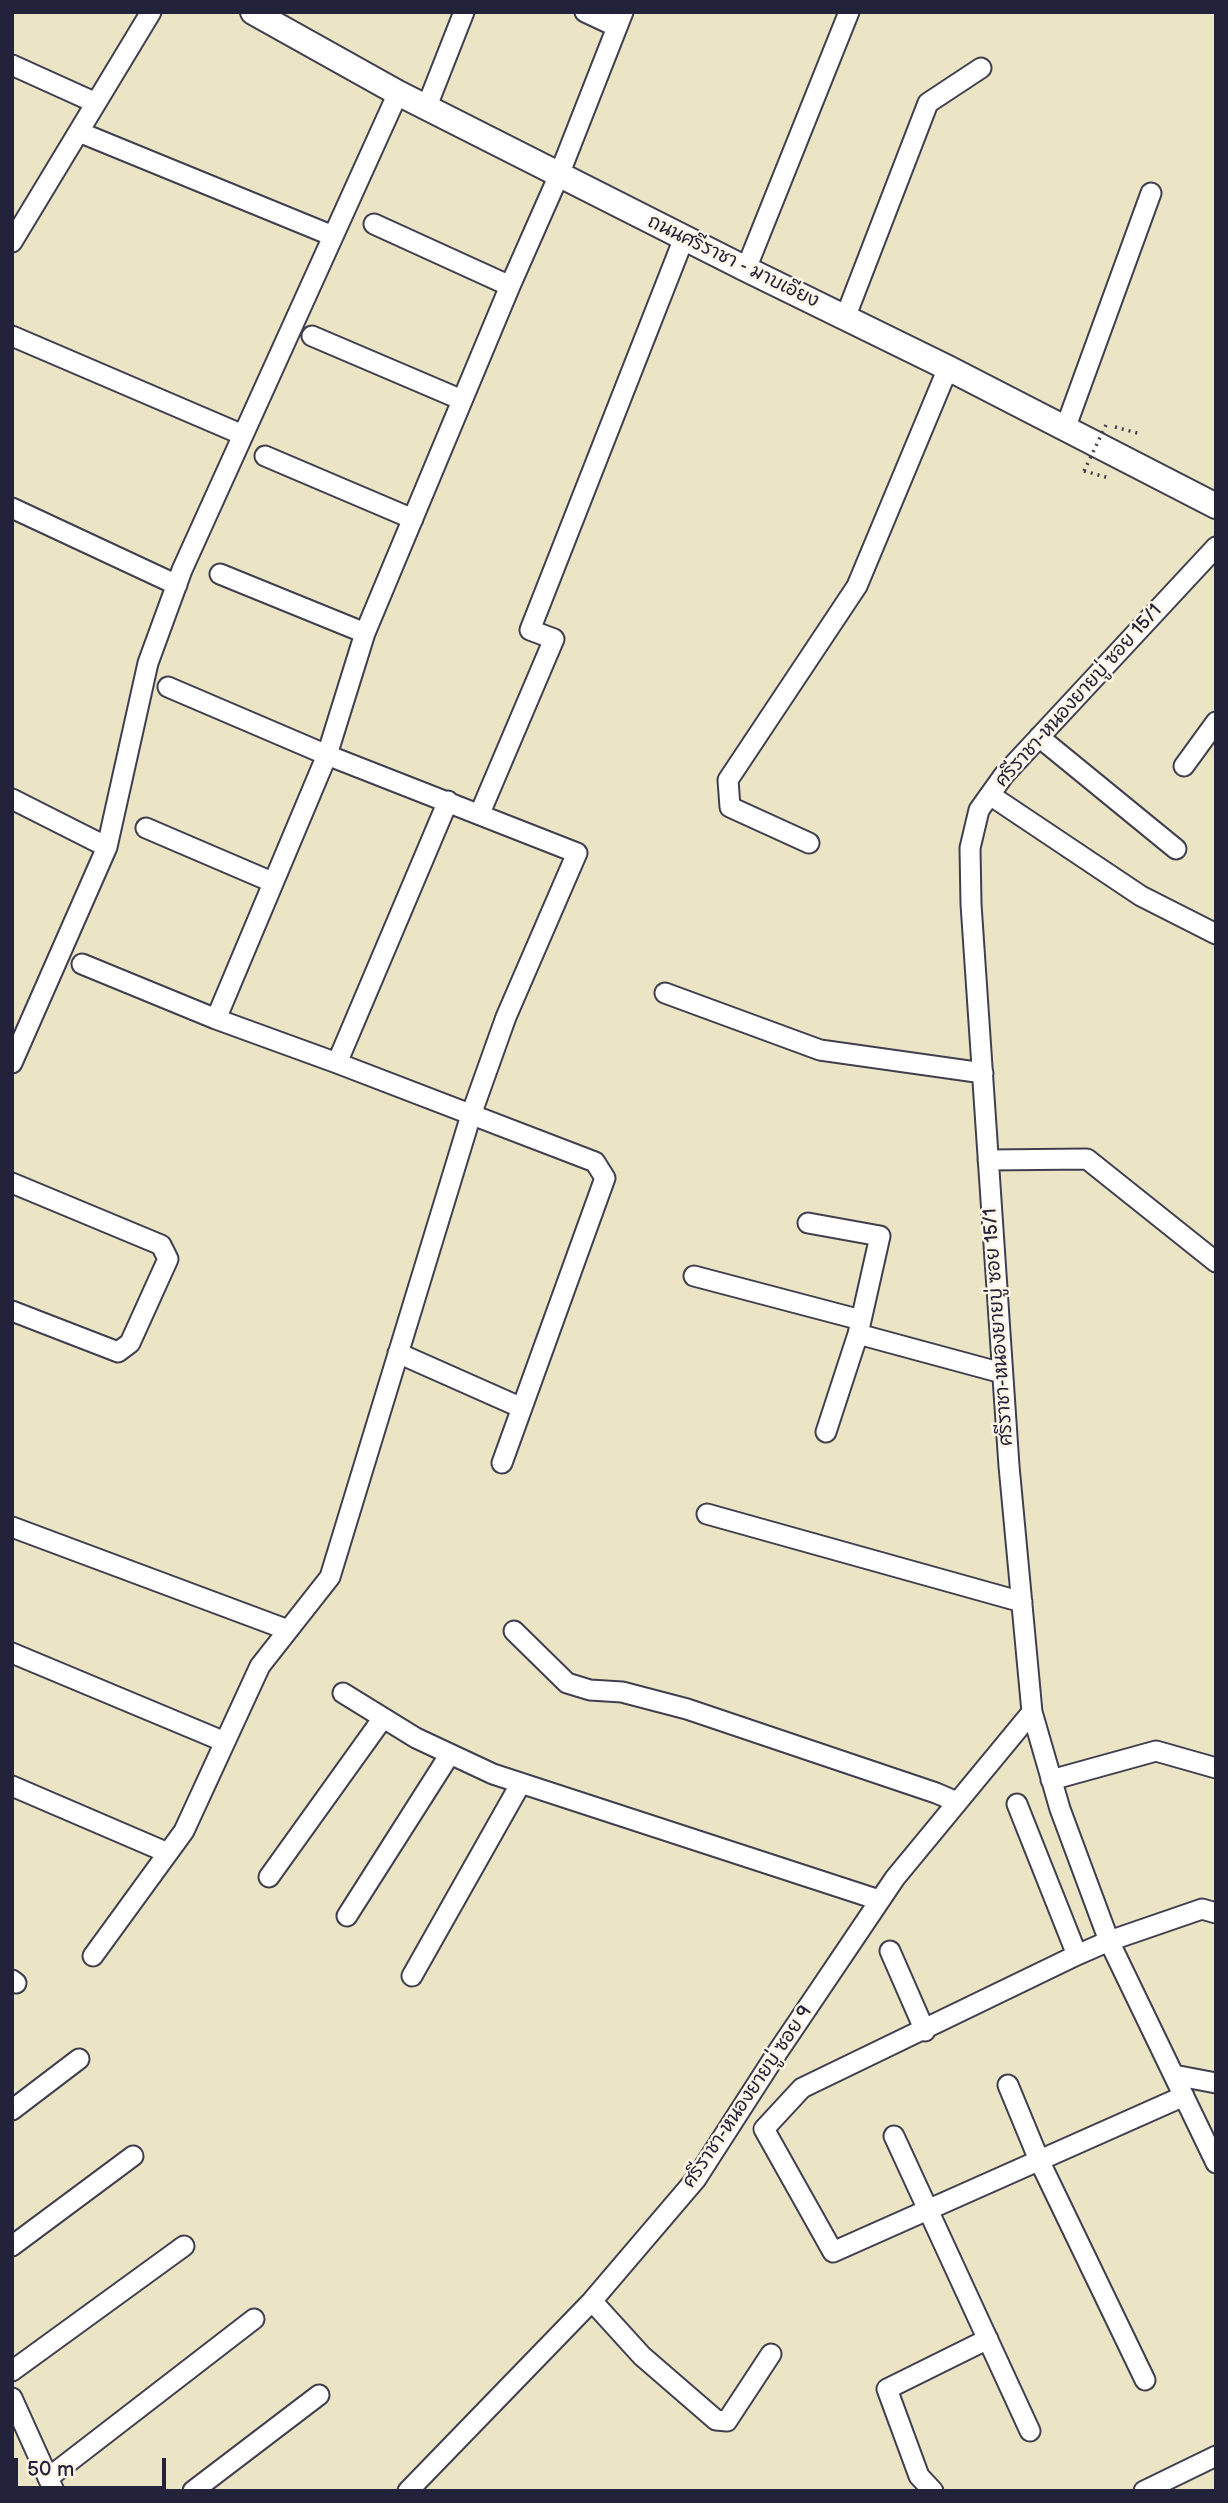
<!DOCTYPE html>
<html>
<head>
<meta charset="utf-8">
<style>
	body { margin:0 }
	#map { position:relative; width:1228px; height:2503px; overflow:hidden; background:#ece5c5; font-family:"Balsamiq Sans",sans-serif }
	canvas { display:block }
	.frame { position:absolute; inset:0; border:14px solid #22223b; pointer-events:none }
	.scale { position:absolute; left:14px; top:2458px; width:152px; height:32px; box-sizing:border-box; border:4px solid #22223b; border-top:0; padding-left:9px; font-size:21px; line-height:24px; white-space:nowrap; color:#22223b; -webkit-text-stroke:5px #fcf5e5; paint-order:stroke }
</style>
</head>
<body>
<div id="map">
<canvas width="1228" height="2503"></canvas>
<div class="frame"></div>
<div class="scale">50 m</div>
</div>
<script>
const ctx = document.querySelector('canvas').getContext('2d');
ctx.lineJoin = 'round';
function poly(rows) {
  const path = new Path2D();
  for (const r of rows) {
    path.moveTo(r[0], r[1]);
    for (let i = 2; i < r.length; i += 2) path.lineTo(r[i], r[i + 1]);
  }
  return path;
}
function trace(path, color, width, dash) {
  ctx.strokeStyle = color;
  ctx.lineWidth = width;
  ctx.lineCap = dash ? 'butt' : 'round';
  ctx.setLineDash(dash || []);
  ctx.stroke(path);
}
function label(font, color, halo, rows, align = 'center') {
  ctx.font = font + ' "Balsamiq Sans","Playpen Sans Thai",sans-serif';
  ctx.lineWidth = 5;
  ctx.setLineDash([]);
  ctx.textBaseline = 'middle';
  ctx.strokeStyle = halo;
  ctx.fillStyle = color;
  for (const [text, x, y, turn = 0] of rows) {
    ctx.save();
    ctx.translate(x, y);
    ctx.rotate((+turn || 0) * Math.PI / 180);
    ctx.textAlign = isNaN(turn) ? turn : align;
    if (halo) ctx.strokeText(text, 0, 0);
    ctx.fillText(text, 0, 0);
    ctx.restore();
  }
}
const minor = poly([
	[585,12,617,27],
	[12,65,96,103],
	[427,106,464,12],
	[79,132,333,236],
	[374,224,510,286],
	[12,242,151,12],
	[746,269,849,12],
	[845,318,928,103,981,68],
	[12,336,243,435],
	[312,336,462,400],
	[1065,429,1151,193],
	[265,456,413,519],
	[12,508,177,585],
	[1216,547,1004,775,979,810,970,848,971,904,1009,1466,1032,1712,1060,1809,1109,1941,1216,2163],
	[220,574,365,633],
	[1039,737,1176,849],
	[1184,766,1216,722],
	[990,795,1141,896,1216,934],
	[12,799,107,847],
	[480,813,554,639,530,630,684,238],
	[146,828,272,882],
	[809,843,730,807,728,780,857,586,948,368],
	[82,964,216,1019,337,1063,595,1162,605,1178,502,1463],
	[665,993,820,1050,983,1073],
	[216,1019,327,755,365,633,510,286,559,175,623,12],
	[12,1063,107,847,148,663,182,570,398,93],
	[337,1063,448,801],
	[988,1160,1087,1159,1216,1262],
	[12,1183,161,1245,168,1259,130,1343,118,1352,12,1311],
	[808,1223,880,1236,858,1334,826,1432],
	[694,1276,861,1320],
	[858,1334,1002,1373],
	[398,1353,522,1408],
	[707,1514,1022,1602],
	[12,1527,288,1630],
	[514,1631,567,1683,590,1690,622,1692,687,1709,936,1793,957,1802],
	[12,1653,225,1742],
	[343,1693,416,1738,493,1774,879,1900],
	[1051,1780,1156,1751,1216,1768],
	[12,1786,168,1853],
	[1017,1804,1077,1955],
	[269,1877,383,1718],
	[347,1916,450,1754],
	[890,1951,925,2031],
	[93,1956,184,1831,260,1666,330,1577,471,1115,506,1017,577,853,327,755,168,687],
	[412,1976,521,1783],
	[12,1980,16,1983],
	[1174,2075,1216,2083],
	[1008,2085,1039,2160,1145,2380],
	[1184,2096,833,2252,764,2129,802,2088,1077,1955,1109,1941,1202,1909,1216,1913],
	[12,2110,79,2059],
	[894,2136,1030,2431],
	[12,2246,133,2156],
	[592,2301,642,2356,716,2420,727,2421,771,2354],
	[12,2371,184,2246],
	[12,2398,54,2491],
	[48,2478,254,2319],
	[193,2491,319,2395],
	[408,2491,592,2301,696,2179,777,2053,895,1878,1032,1712],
	[933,2491,919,2476,887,2389,988,2339],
	[1144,2491,1216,2456]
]);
const major = poly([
	[253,12,398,93,746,269,948,368,1216,506]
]);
trace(minor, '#403f50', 23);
trace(major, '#403f50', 28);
trace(poly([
	[1115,427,1141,434],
	[1084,471,1109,478]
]), '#403f50', 3.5, [2, 5]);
trace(minor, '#fff', 19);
trace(major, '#fff', 24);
trace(poly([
	[1084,471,1106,425]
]), '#403f50', 3.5, [2, 5]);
label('19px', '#22223b', '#fcf5e5', [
	["ถนนศรีราชา - มาบเอียง",733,262,26],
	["ศรีราชา-หนองยายบู่ ซอย 15/1",1079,696,-48],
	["ศรีราชา-หนองยายบู่ ซอย 15/1",999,1327,-94],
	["ศรีราชา-หนองยายบู่ ซอย 9",748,2097,-56]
]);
</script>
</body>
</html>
